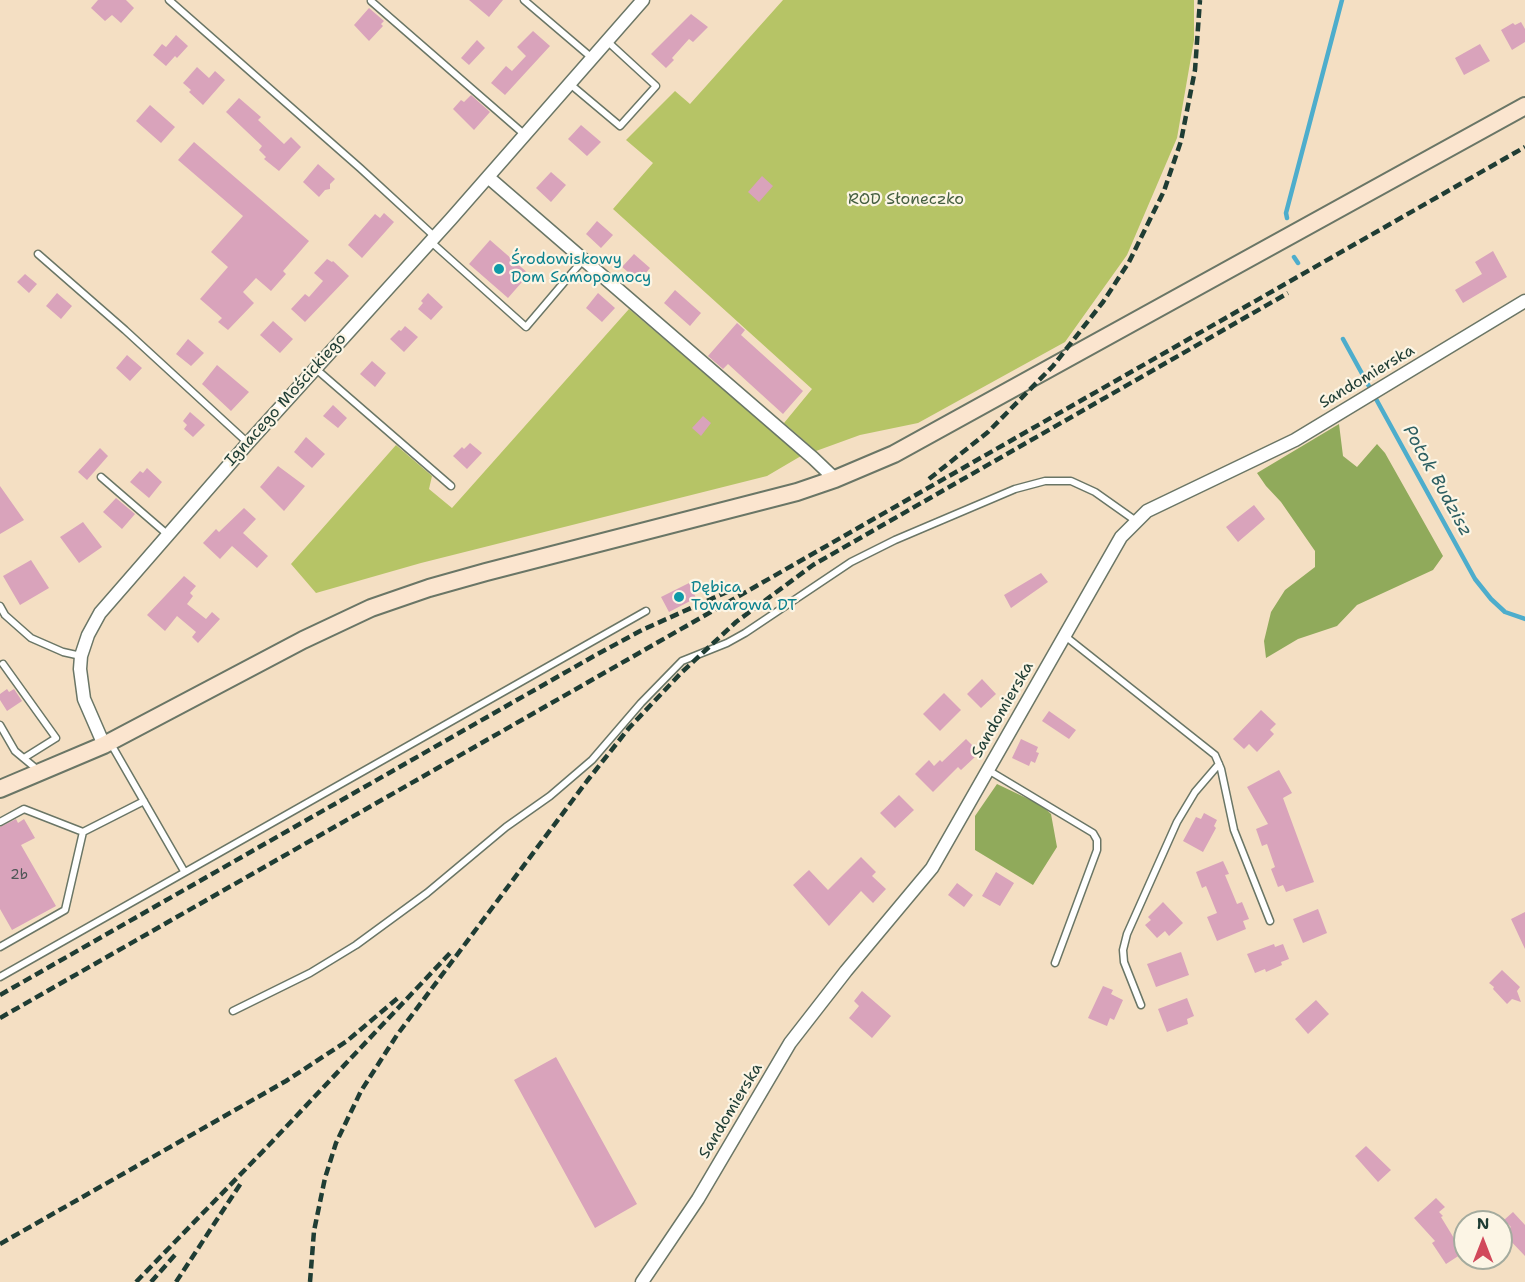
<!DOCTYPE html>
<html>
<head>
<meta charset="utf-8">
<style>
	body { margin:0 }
	#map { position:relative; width:1525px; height:1282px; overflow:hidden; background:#f4dfc3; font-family:"Shantell Sans",sans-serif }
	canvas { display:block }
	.north { position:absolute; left:1453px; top:1210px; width:60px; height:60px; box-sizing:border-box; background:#fcf5e5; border:2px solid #a4ab9e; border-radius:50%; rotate:0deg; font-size:16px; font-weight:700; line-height:24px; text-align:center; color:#1f3d34 }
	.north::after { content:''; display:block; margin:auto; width:21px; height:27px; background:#d1495b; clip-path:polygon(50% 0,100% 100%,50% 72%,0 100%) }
</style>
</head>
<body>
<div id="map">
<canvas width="1525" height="1282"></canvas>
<div class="north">N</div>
</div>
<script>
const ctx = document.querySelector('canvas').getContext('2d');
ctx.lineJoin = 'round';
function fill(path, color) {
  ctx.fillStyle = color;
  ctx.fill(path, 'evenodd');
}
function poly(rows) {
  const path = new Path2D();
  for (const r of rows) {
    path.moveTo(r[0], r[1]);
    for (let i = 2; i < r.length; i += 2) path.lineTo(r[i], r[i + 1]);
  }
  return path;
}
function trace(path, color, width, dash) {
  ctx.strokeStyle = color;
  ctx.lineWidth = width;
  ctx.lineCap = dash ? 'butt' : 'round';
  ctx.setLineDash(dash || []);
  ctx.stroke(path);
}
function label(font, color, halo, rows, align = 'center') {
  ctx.font = font + ' "Shantell Sans",sans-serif';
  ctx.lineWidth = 4.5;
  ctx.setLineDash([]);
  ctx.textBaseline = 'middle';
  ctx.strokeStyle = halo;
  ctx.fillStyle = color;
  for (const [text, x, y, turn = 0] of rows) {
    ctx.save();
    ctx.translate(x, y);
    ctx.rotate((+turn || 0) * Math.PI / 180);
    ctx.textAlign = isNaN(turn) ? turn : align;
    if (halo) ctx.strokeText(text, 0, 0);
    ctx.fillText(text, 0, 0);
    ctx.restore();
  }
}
fill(poly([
	[783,0,1194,0,1194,40,1177,138,1127,255,1065,342,918,423,860,435,816,451,784,423,812,389,613,209,653,163,626,140,675,91,690,104],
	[629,309,801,456,767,476,421,563,316,593,291,564,396,445,432,476,429,489,452,508]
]), '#b6c466');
fill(poly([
	[1339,424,1343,456,1357,467,1377,444,1385,453,1443,556,1433,570,1357,605,1337,626,1298,639,1266,658,1264,641,1271,612,1285,590,1315,567,1315,551,1281,502,1266,486,1257,473],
	[997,784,1041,805,1051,814,1057,847,1033,885,975,850,975,816]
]), '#90aa5b');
trace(poly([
	[1287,218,1286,213,1342,0],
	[1294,257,1298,263],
	[1343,339,1475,579,1491,599,1505,612,1525,619]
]), '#4dadcc', 4.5);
fill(poly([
	[98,0,126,0,134,8,121,23,112,15,105,21,91,8],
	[469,0,503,0,489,17],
	[369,8,384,21,381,24,383,26,369,41,354,25],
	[691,14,708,27,693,42,689,39,672,58,674,60,666,68,651,54],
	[1521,22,1525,29,1525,42,1512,50,1501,30,1513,23,1515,25],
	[533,31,550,46,505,95,491,83,506,66,512,71,526,56,517,47],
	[176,35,188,46,177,58,175,56,166,66,153,55,162,44,166,47],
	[477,40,485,48,469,65,461,58],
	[1480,44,1490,61,1464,75,1455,58],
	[197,67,209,78,215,71,225,80,203,105,189,92,191,90,183,83],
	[471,95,490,112,474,130,453,109,461,100,464,102],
	[239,98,261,117,258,120,284,144,291,137,301,147,279,171,264,159,266,157,259,150,262,146,226,112],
	[150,105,175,127,161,143,136,121],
	[581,125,601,142,587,156,568,139],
	[194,142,309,241,283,271,286,274,271,291,256,278,243,292,254,303,228,330,218,322,222,318,200,299,228,267,211,252,243,216,178,160],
	[318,164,335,179,330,184,330,189,325,190,319,197,303,182],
	[551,172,566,185,551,202,536,188],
	[762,176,773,186,759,202,748,192],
	[384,213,394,222,362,258,348,245,375,214,380,218],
	[597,221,613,235,601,248,586,234],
	[490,240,529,274,508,298,469,264],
	[1493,251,1507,277,1463,303,1455,290,1482,274,1475,262],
	[634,254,650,268,639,281,622,267],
	[327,259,332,262,333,261,349,276,305,322,291,309,305,294,309,297,323,281,314,273],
	[25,274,37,284,29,293,17,282],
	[675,290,701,313,690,326,664,303],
	[57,293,72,306,61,319,46,306],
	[428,293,443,307,431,320,418,309,423,303,421,301],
	[598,293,615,308,602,322,586,308],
	[273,321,293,339,280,353,260,335],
	[737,323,745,330,741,335,803,391,783,414,728,364,723,369,708,356],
	[405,326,418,337,404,352,390,339,399,330,401,331],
	[188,339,204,353,191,366,176,354],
	[127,355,142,368,130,381,116,368],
	[372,361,386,373,375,387,360,374],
	[217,365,249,392,231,411,202,384],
	[333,405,347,418,338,428,323,416],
	[190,412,205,425,193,437,184,429,187,425,183,421],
	[703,416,711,423,701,436,692,428],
	[306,437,325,454,312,468,294,452],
	[470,443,482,453,467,469,453,456,462,447,464,449],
	[100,448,108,456,87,480,78,472],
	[278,466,305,486,284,511,260,487],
	[147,468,162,482,149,498,130,482,140,471,143,473],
	[0,486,24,520,0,534],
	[116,498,135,514,122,529,103,512],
	[1254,505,1265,519,1238,542,1226,527],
	[244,508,256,519,243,533,268,556,257,568,232,546,220,559,203,543,216,529,219,532],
	[83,522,102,547,79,563,60,537],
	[31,560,49,588,20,605,3,576],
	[1041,573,1048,582,1011,608,1004,595],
	[184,576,196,586,190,593,193,596,187,604,206,619,212,612,220,619,198,643,192,637,196,632,177,616,165,631,147,615],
	[689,583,696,598,669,612,661,597],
	[982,679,996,694,981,708,967,694],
	[7,689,9,692,14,689,22,701,7,711,0,700,0,694],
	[944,693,961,710,940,731,923,714],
	[1261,710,1276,724,1270,730,1274,734,1257,752,1249,744,1244,749,1233,739],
	[1049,711,1076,730,1069,739,1042,721],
	[966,739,974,747,971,751,976,756,961,770,958,767,933,792,915,774,929,760,934,766,940,760,942,762],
	[1021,739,1038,747,1036,752,1039,753,1035,763,1031,761,1029,766,1012,758],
	[1279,770,1292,793,1283,798,1314,882,1286,892,1283,885,1278,887,1271,869,1275,867,1267,844,1262,846,1256,829,1268,824,1247,787],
	[899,795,914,810,895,828,880,813],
	[1204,813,1217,820,1214,826,1216,828,1203,852,1183,841,1196,817,1201,819],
	[16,819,18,823,24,819,35,838,21,845,56,906,12,930,0,909,0,827],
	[861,857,876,872,872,876,886,889,873,903,861,891,829,926,793,885,809,870,828,890],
	[1223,861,1229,874,1225,875,1237,904,1242,902,1249,919,1243,921,1246,929,1217,941,1207,917,1217,913,1206,886,1202,888,1196,872],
	[996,872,1014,883,1000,906,982,896],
	[957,883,973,895,964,907,948,895],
	[1163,902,1183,923,1169,936,1165,931,1157,938,1145,925,1151,920,1148,917],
	[1318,909,1327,933,1303,943,1293,919],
	[1525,912,1525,949,1511,919],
	[1274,944,1275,947,1283,944,1289,959,1281,962,1282,965,1266,972,1265,969,1255,973,1247,954],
	[1181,952,1189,975,1156,987,1147,964],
	[1502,970,1520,987,1517,991,1521,1002,1512,999,1507,1004,1493,989,1494,987,1489,983],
	[1103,986,1113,990,1111,994,1123,1000,1114,1020,1110,1018,1107,1026,1088,1018],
	[862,991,891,1016,872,1038,849,1018,859,1006,854,1001],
	[1187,998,1194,1016,1187,1019,1188,1024,1167,1032,1158,1009],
	[1316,1000,1329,1014,1308,1034,1295,1019],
	[556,1057,637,1204,595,1228,514,1080],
	[1366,1146,1391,1170,1378,1182,1355,1156],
	[1436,1198,1445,1207,1439,1212,1443,1216,1441,1217,1463,1253,1446,1264,1432,1243,1435,1241,1414,1218],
	[1513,1212,1525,1225,1525,1256,1504,1234,1511,1227,1504,1220]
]), '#d9a3bb');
const lane = poly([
	[169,0,360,168,434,236],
	[524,0,592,58],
	[371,1,525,135],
	[570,84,620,126,656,86,607,41],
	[430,241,526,327,583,260],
	[38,254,125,330,248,443],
	[316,369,451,486],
	[101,477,167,534],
	[0,606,5,615,31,638,63,652,81,656],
	[1065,636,1215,755,1221,769,1234,830,1270,921],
	[3,664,56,738,24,758],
	[0,725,15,751,39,771],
	[111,744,184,871],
	[988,770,1093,833,1097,840,1097,850,1055,963],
	[0,822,24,809,83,832,144,801],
	[0,947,65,910,83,832],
	[0,977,646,611],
	[1141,1005,1124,962,1123,950,1127,934,1177,822,1195,792,1219,764],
	[233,1011,310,973,356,945,427,893,506,827,550,796,592,760,641,703,682,661,727,643,745,633,851,562,895,540,1015,489,1045,481,1071,481,1095,492,1136,521]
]);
const street = poly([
	[488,177,813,458,835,479],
	[104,745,84,699,80,669,81,656,88,635,100,613,248,443,451,219,643,0],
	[642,1282,698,1199,790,1043,846,971,932,868,1121,537,1147,511,1295,440,1525,301]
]);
const secondary = poly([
	[0,789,104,745,303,640,371,608,429,588,486,572,797,492,835,479,894,454,1525,106]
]);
trace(lane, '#6a7666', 9);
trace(street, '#6a7666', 15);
trace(secondary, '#6a7666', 20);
trace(lane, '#fff', 6);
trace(street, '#fff', 12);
trace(secondary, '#fbe5cf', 16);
trace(poly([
	[929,479,988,432,1053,366,1103,302,1129,262,1164,191,1181,141,1195,70,1200,0],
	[0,995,594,656,642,630,738,587],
	[0,1018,1525,147],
	[0,1244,286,1081,347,1041,399,997],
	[136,1282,268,1146,452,951],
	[151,1282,175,1255],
	[176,1282,241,1183],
	[310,1282,314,1231,325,1178,336,1143,361,1091,397,1035,587,781,629,728,681,673,736,622,813,565,1288,293]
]), '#1f3d34', 4.5, [9, 4.5]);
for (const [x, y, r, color] of [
	[499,269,6,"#0f9aa8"],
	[679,597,6,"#0f9aa8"]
]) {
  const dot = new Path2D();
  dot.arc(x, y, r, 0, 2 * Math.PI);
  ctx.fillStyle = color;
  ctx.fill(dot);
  trace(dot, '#fcf5e5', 2);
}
label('14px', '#4e5656', null, [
	["2b",19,875]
]);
label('16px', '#455f40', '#fcf5e5', [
	["ROD Słoneczko",906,200]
]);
label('16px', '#0d838f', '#fcf5e5', [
	["Środowiskowy",511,260],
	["Dom Samopomocy",511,278],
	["Dębica",691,588],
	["Towarowa DT",691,606]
], 'left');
label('16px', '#1f3d34', '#fcf5e5', [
	["Sandomierska",1367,377,-31],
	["Ignacego Mościckiego",286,400,-48],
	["Sandomierska",1003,710,-60],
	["Sandomierska",731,1111,-59]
]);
label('italic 18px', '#2d5f62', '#fcf5e5', [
	["Potok Budzisz",1437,481,61]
]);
</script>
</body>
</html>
